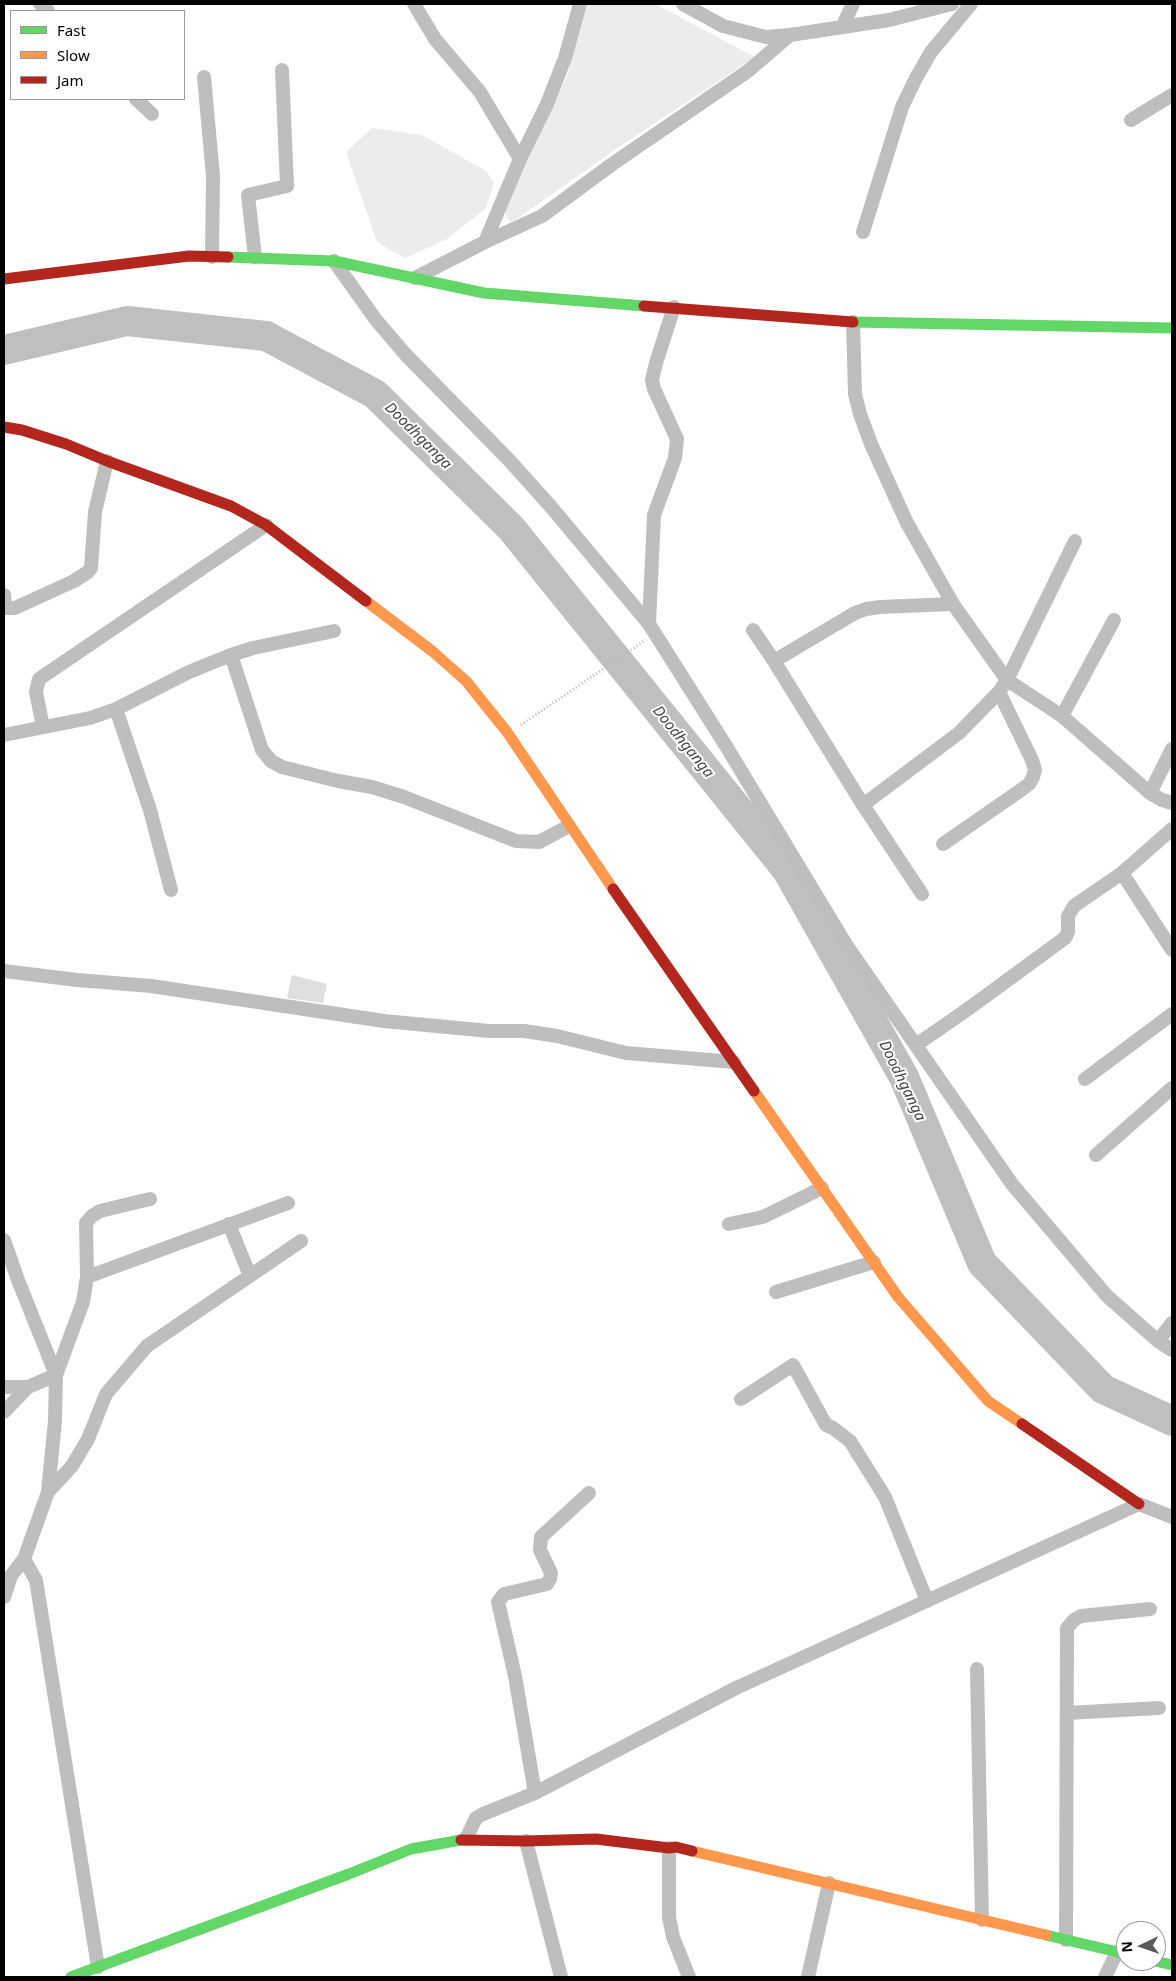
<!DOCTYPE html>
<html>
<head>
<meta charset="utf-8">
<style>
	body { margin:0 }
	#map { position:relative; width:1176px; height:1981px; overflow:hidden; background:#fff; font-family:"Noto Sans",sans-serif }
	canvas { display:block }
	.frame { position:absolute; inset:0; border:5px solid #000; pointer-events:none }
	.legend { position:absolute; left:10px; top:10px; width:175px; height:90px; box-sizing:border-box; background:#fff; border:1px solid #999; margin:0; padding:6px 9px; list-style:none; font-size:15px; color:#000 }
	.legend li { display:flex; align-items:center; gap:10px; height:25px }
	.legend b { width:25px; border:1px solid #999 }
	.north { position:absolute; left:1116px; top:1921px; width:50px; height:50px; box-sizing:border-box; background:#fff; border:1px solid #999; border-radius:50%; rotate:267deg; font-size:14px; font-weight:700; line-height:20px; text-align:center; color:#000 }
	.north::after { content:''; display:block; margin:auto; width:18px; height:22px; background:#595959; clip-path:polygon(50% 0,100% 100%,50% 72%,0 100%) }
</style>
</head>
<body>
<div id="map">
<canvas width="1176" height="1981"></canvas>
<div class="frame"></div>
<ul class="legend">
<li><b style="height:6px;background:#63d668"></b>Fast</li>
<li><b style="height:6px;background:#ff974d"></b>Slow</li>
<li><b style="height:6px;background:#b3261e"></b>Jam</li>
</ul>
<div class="north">N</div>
</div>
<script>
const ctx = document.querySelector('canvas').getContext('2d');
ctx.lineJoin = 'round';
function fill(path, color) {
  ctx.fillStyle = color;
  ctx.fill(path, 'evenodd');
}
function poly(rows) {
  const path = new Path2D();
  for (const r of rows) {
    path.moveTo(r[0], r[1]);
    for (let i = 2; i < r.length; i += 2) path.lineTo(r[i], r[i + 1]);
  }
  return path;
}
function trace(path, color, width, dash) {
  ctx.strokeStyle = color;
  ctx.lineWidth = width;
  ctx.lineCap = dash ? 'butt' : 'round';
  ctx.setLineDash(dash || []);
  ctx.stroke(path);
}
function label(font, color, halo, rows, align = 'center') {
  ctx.font = font + ' "Noto Sans",sans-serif';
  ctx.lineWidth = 4;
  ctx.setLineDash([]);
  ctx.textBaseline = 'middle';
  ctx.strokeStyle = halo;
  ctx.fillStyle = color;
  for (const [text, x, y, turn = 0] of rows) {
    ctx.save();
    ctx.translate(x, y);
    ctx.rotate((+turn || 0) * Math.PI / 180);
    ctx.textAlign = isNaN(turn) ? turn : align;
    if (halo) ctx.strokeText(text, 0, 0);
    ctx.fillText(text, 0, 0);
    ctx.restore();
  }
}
fill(poly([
	[584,4,655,4,755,57,619,147,511,223,504,212,515,176,567,77],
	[372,128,422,135,486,171,494,183,486,208,447,239,405,258,377,242,346,152]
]), '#ececec');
trace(poly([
	[4,350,127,321,266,336,375,394,511,528,787,870,904,1077,982,1263,1103,1389,1172,1421]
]), '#bfbfbf', 30);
fill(poly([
	[292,975,327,984,323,1003,287,998]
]), '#dfdfdf');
trace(poly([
	[521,725,644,641]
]), '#b9b9b9', 3, [1, 2.5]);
trace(poly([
	[40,4,48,11],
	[414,4,435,39,480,92,520,159],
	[683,4,723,26,766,37,790,35,889,20,952,4],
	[842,27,853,4],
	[204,77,213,176,212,257],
	[136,99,152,114],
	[1131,120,1172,95],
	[863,232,902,107,916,78,931,52,971,4],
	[485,242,520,159,547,104,565,58,580,4],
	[255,257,248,195,287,186,282,70],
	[334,261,376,320,406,355,509,460,552,508,649,624,726,746,847,946,1012,1184,1107,1296,1158,1341,1172,1350],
	[415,278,485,242,542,216,611,165,748,71,790,35],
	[853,322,855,394,860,414,871,444,907,523,953,604,1007,680,1062,716,1150,793,1162,800,1172,803],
	[4,595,5,605,7,608,15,608,74,581,88,572,91,568,95,512,107,461],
	[649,624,654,515,675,458,677,439,654,389,652,380,656,363,674,307],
	[753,630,774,661,863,805,922,894],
	[231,655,262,750,271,761,282,767,338,781,372,787,404,797,516,841,539,842,569,826],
	[774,661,855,613,866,609,880,607,953,604],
	[116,709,150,810,171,890],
	[1062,716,1114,620],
	[43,727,36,692,39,679,266,525],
	[4,735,90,718,116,709,189,672,231,655,253,648,334,631],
	[1150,793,1172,749],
	[863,805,959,733,999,692,1007,680,1075,541],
	[943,844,1021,790,1029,784,1033,777,1035,770,1032,760,999,692],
	[1122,873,1172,950],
	[4,971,77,980,151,986,384,1021,489,1031,524,1031,557,1036,626,1053,734,1062],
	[916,1045,968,1009,1065,938,1068,932,1068,916,1074,906,1122,873,1172,829],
	[1085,1079,1172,1014],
	[1096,1155,1172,1088],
	[229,1224,250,1276],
	[729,1224,763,1217,822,1188],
	[4,1240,18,1280,56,1375,55,1421,48,1492,24,1559,36,1580,98,1967],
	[87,1277,288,1203],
	[776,1292,874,1262],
	[1158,1341,1172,1323],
	[4,1387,28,1387,56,1375,83,1302,87,1277,86,1223,92,1216,100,1211,150,1199],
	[741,1399,793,1365,826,1425,833,1428,850,1441,885,1497,927,1601],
	[4,1412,28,1387],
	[48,1492,72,1466,88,1439,106,1394,147,1346,301,1241],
	[4,1597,11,1576,24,1559],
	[977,1669,982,1920],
	[1067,1713,1159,1708],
	[535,1793,515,1676,498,1602,504,1594,547,1584,550,1579,551,1573,540,1550,541,1537,589,1493],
	[466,1839,476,1818,483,1814,535,1793,736,1688,1139,1504,1172,1517],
	[526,1841,561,1977],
	[669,1848,669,1917,673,1937,689,1977],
	[1066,1940,1067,1628,1074,1620,1081,1616,1150,1609],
	[808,1977,829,1883],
	[1105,1977,1117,1952]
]), '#bebebe', 14);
trace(poly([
	[228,257,334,261,484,293,644,306],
	[853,322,1172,328],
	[1046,1935,1126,1954],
	[1155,1961,1172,1965],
	[71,1977,349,1874,411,1849,461,1840]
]), '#63d668', 11);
trace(poly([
	[366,601,432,651,466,681,507,732,613,889],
	[754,1091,898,1297,988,1401,1022,1424],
	[692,1851,1046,1935]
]), '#ff974d', 11);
trace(poly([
	[4,279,189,256,228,257],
	[644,306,853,322],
	[4,427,22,430,66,444,107,461,231,506,266,525,366,601],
	[613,889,754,1091],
	[1022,1424,1139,1504],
	[461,1840,526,1841,596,1839,669,1848,676,1847,692,1851]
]), '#b3261e', 11);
label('italic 15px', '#444', '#fff', [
	["Doodhganga",418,436,45],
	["Doodhganga",683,742,51],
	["Doodhganga",902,1081,64]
]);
</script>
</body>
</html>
